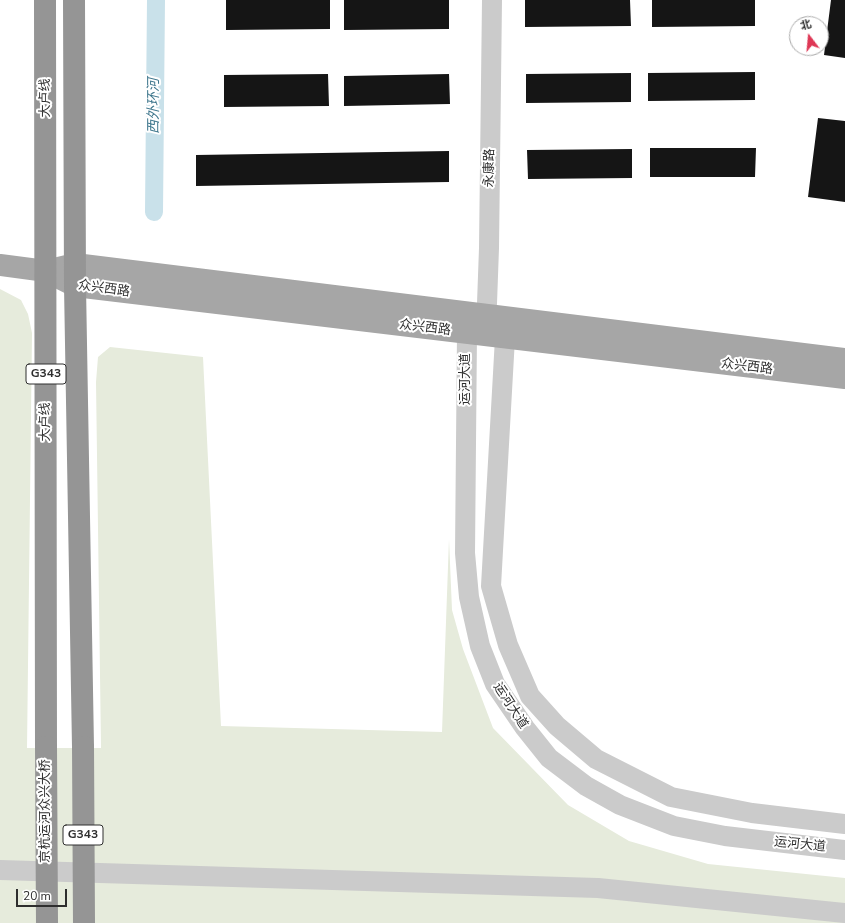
<!DOCTYPE html>
<html>
<head>
<meta charset="utf-8">
<style>
	body { margin:0 }
	#map { position:relative; width:845px; height:923px; overflow:hidden; background:#fff; font-family:"Nunito Sans","Noto Sans SC",sans-serif }
	canvas { display:block }
	.north { position:absolute; left:789px; top:16px; width:40px; height:40px; box-sizing:border-box; background:#fff; border:1px solid #ababab; border-radius:50%; rotate:344deg; font-size:11px; font-weight:700; line-height:16px; text-align:center; color:#2e2e2e }
	.north::after { content:''; display:block; margin:auto; width:14px; height:18px; background:#de3755; clip-path:polygon(50% 0,100% 100%,50% 72%,0 100%) }
	.scale { position:absolute; left:16px; top:889px; width:51px; height:18px; box-sizing:border-box; border:2px solid #2e2e2e; border-top:0; padding-left:5px; font-size:12px; line-height:14px; white-space:nowrap; color:#2e2e2e; -webkit-text-stroke:3px #fff; paint-order:stroke }
</style>
</head>
<body>
<div id="map">
<canvas width="845" height="923"></canvas>
<div class="north">北</div>
<div class="scale">20 m</div>
</div>
<script>
const ctx = document.querySelector('canvas').getContext('2d');
ctx.lineJoin = 'round';
function fill(path, color) {
  ctx.fillStyle = color;
  ctx.fill(path, 'evenodd');
}
function poly(rows) {
  const path = new Path2D();
  for (const r of rows) {
    path.moveTo(r[0], r[1]);
    for (let i = 2; i < r.length; i += 2) path.lineTo(r[i], r[i + 1]);
  }
  return path;
}
function trace(path, color, width, dash) {
  ctx.strokeStyle = color;
  ctx.lineWidth = width;
  ctx.lineCap = dash ? 'butt' : 'round';
  ctx.setLineDash(dash || []);
  ctx.stroke(path);
}
function label(font, color, halo, rows, align = 'center') {
  ctx.font = font + ' "Nunito Sans","Noto Sans SC",sans-serif';
  ctx.lineWidth = 4;
  ctx.setLineDash([]);
  ctx.textBaseline = 'middle';
  ctx.strokeStyle = halo;
  ctx.fillStyle = color;
  for (const [text, x, y, turn = 0] of rows) {
    ctx.save();
    ctx.translate(x, y);
    ctx.rotate((+turn || 0) * Math.PI / 180);
    ctx.textAlign = isNaN(turn) ? turn : align;
    if (halo) ctx.strokeText(text, 0, 0);
    ctx.fillText(text, 0, 0);
    ctx.restore();
  }
}
fill(poly([
	[0,289,21,300,28,314,32,333,27,748,101,748,96,382,98,357,110,347,203,357,221,726,442,732,449,539,452,610,463,649,493,728,568,805,629,841,708,864,845,878,845,923,0,923]
]), '#e6ebdc');
trace(poly([
	[154,212,156,0]
]), '#c9e1ea', 18);
fill(poly([
	[226,0,330,0,330,29,226,30],
	[344,0,449,0,449,29,344,30],
	[525,0,630,0,631,26,525,27],
	[652,0,755,0,755,26,652,27],
	[831,0,845,0,845,58,824,55],
	[755,72,755,100,648,101,648,73],
	[631,73,631,102,526,103,526,74],
	[328,74,329,106,224,107,224,75],
	[449,74,450,104,344,106,344,76],
	[818,118,845,121,845,202,808,197],
	[650,148,756,148,755,177,650,177],
	[632,149,632,178,528,179,527,150],
	[449,151,449,182,196,186,196,155]
]), '#151515');
trace(poly([
	[486,331,489,248,492,0],
	[467,333,465,553,469,597,480,646,495,684,525,728,549,758,586,786,620,805,674,826,725,836,845,850],
	[505,338,491,586,508,645,530,696,557,726,596,759,671,797,752,813,845,824],
	[0,870,598,888,845,913]
]), '#cbcbcb', 20);
trace(poly([
	[0,265,46,271,75,264,845,359],
	[59,278,75,286,845,378]
]), '#a6a6a6', 22);
trace(poly([
	[45,0,46,747],
	[74,0,75,286,83,747]
]), '#959595', 22);
trace(poly([
	[46,747,47,923],
	[83,747,84,923]
]), '#959595', 22);
for (const [x, y, w] of [
	[46,374,40],
	[83,835,40]
]) {
  const box = new Path2D();
  box.roundRect(x - w / 2, y - 10, w, 20, 3);
  ctx.fillStyle = '#fff';
  ctx.fill(box);
  trace(box, '#2e2e2e', 1);
}
label('bold 12px', '#2e2e2e', null, [
	["G343",46,374],
	["G343",83,835]
]);
label('13px', '#2e2e2e', '#fff', [
	["大卢线",46,98,-90],
	["永康路",490,168,-89],
	["众兴西路",104,289,8],
	["众兴西路",425,328,7],
	["众兴西路",747,367,7],
	["运河大道",466,379,-90],
	["大卢线",46,422,-90],
	["运河大道",510,706,57],
	["京杭运河众兴大桥",46,811,-90],
	["运河大道",800,845,6]
]);
label('italic 14px', '#3f778d', '#fff', [
	["西外环河",155,106,-90]
]);
</script>
</body>
</html>
